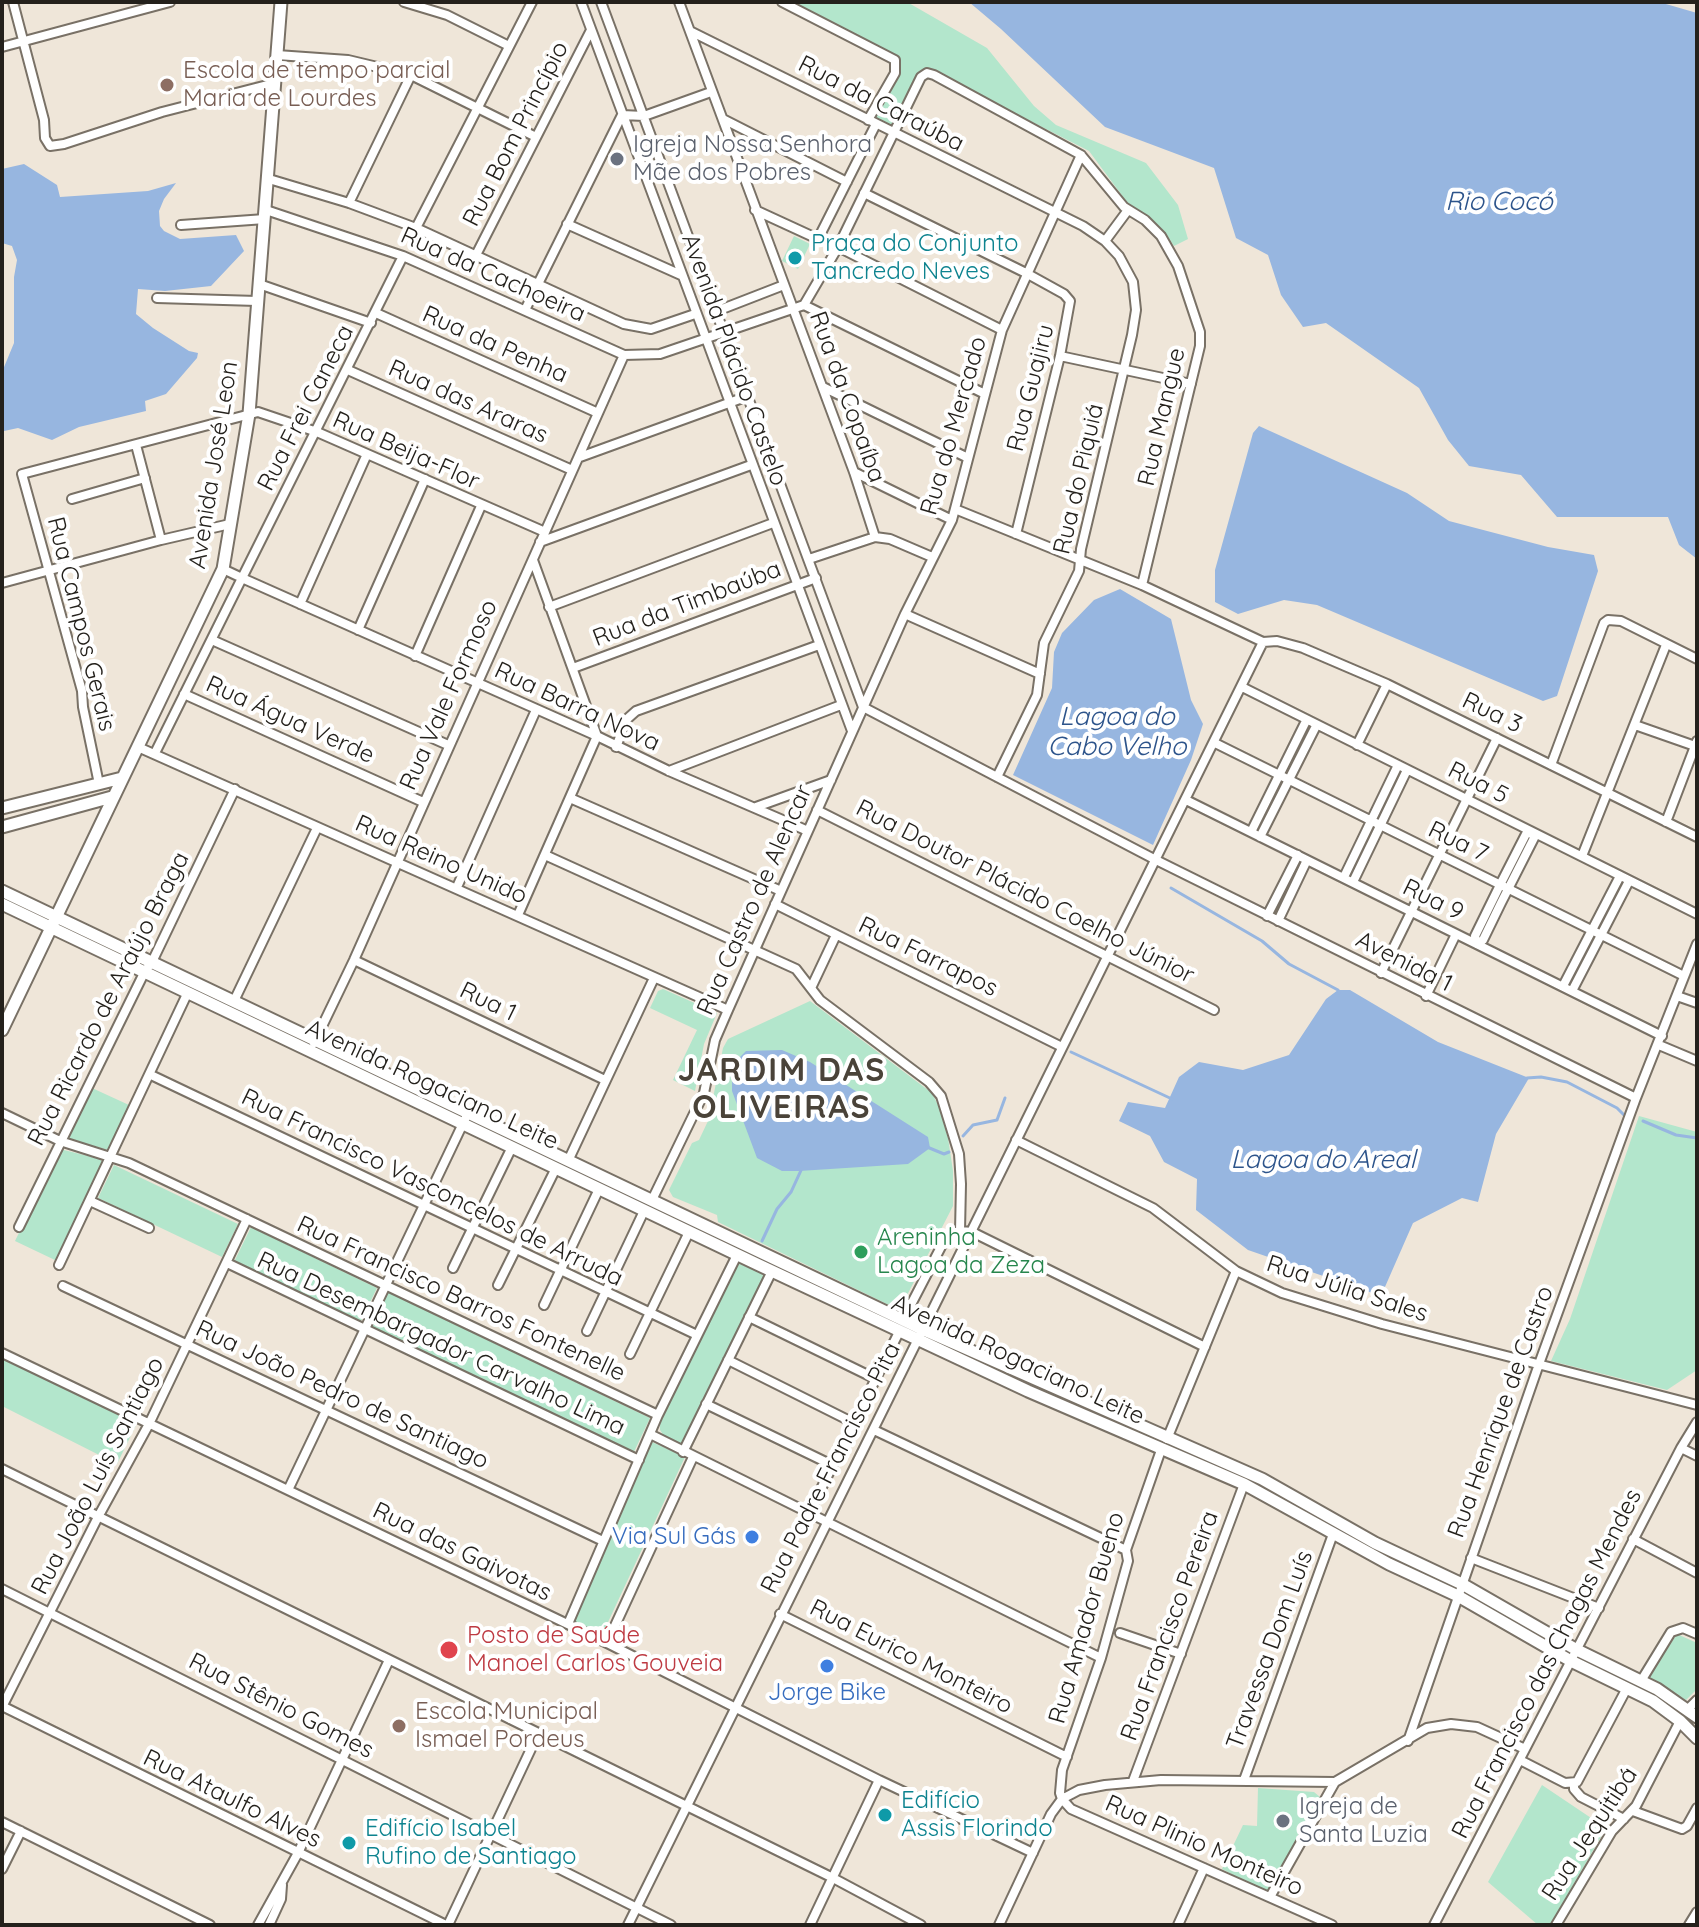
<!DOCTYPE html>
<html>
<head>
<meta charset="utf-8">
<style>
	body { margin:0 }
	#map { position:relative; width:1699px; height:1927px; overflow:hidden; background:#efe6d9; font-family:Quicksand,sans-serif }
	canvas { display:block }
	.frame { position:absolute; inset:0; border:4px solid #24211c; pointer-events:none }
</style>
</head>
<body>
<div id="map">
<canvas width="1699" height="1927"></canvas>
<div class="frame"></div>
</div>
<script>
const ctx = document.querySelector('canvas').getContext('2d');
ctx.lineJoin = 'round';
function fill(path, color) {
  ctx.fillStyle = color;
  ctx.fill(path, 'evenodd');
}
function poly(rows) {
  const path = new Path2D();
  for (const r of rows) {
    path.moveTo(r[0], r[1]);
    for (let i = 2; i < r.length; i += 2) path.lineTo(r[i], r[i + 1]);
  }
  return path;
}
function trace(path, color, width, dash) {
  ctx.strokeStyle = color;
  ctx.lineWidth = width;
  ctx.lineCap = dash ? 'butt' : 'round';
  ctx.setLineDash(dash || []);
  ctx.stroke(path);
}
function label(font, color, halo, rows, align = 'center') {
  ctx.font = font + ' Quicksand,sans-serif';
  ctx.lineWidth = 8;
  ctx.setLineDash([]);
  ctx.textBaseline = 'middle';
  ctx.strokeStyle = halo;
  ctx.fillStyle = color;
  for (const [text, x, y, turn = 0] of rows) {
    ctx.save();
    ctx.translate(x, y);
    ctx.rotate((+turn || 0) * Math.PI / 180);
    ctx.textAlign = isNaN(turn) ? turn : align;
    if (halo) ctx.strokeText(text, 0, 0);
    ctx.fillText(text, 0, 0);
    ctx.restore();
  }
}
fill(poly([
	[791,2,907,2,987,48,1034,106,1056,125,1146,163,1178,205,1188,239,1174,246,1164,231,1129,205,1089,151,932,71,930,70,893,126,875,119,874,116,900,70,897,56],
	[794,236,810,244,798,269,782,261],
	[663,989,717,1013,704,1044,695,1091,673,1080,697,1030,650,1008,658,991],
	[810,1001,932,1093,939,1107,948,1138,953,1171,953,1206,902,1305,895,1308,718,1222,717,1215,673,1197,669,1190,692,1143,699,1140,716,1104,713,1098,723,1048,728,1039],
	[92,1088,129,1105,108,1150,69,1139,68,1134],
	[1639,1116,1697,1132,1697,1370,1667,1390,1551,1361,1570,1319],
	[60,1149,100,1159,103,1163,57,1261,15,1241],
	[114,1165,238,1224,222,1257,98,1198],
	[251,1227,377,1288,360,1323,234,1262],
	[740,1264,760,1272,765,1278,681,1444,664,1436,660,1430,660,1423,736,1265],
	[388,1292,650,1418,633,1454,371,1327],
	[2,1357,137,1423,117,1464,2,1406],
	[652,1442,685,1457,602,1635,573,1621],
	[1677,1634,1697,1643,1697,1689,1686,1700,1648,1678],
	[1542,1785,1606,1828,1550,1925,1538,1925,1488,1882],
	[1258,1788,1314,1792,1320,1797,1320,1802,1268,1893,1222,1869,1243,1825,1257,1826]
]), '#b3e6cc');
fill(poly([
	[969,2,1659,2,1697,13,1697,559,1679,545,1668,517,1557,517,1521,475,1469,466,1448,440,1419,388,1326,323,1303,327,1281,295,1268,255,1236,238,1214,168,1105,127,1001,29],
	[24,164,57,185,60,197,148,191,176,183,164,199,159,211,160,226,164,231,180,239,236,235,244,251,211,286,165,291,138,289,136,314,153,328,189,351,198,353,197,358,166,394,145,401,146,411,79,427,52,440,18,428,4,431,4,446,2,445,2,372,14,343,14,277,17,260,12,246,2,243,2,169],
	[1259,426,1407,493,1449,521,1548,547,1594,555,1598,571,1557,696,1543,701,1317,605,1284,600,1238,614,1215,602,1215,570,1253,433],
	[1120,589,1171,619,1191,700,1203,724,1191,760,1153,845,1013,775,1052,688,1054,652,1062,633,1094,600],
	[1338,990,1350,990,1438,1042,1529,1078,1496,1134,1478,1202,1462,1198,1413,1223,1381,1296,1248,1250,1196,1210,1197,1179,1164,1162,1150,1136,1119,1121,1128,1102,1165,1108,1179,1077,1199,1062,1243,1070,1289,1055,1326,999],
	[782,1050,810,1062,928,1137,930,1148,908,1164,799,1171,782,1171,757,1158,732,1091,732,1065,746,1051]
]), '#97b6e0');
trace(poly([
	[1171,888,1262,941,1289,964,1338,990,1339,993],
	[1071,1052,1172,1099],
	[1527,1078,1541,1077,1567,1082,1617,1108,1624,1115],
	[1643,1121,1676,1135,1697,1138],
	[963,1136,973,1125,997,1120,1005,1098],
	[927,1147,944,1154,949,1152],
	[762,1241,777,1209,791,1192,802,1168]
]), '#97b6e0', 3);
const minor = poly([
	[13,2,44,120,45,138,50,146,64,144,162,112,275,83],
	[404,2,447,15,509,46],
	[581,2,852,731],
	[601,2,863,707],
	[679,2,854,472,875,537],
	[782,2,895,60,895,73,868,120],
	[690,31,1083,226,1105,241,1119,256,1133,282,1136,310,1132,335,1081,549,1079,571,1044,643,1037,695,997,777],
	[2,47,170,2],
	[277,55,348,60,411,75,536,137],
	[622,115,644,116,711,92],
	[723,119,847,182],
	[269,179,349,203,416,228,624,324,651,329,695,314],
	[864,193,1026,273,1064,294,1070,301,1060,356,1016,534],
	[349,203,411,75],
	[266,210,403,256,624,355,660,354,804,305,838,247,921,77,927,73,934,75,1081,155,1124,207,1145,220,1161,236,1178,266,1200,332,1200,346,1142,585],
	[755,210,818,239,876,124],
	[567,224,681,275],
	[181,225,265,219],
	[416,228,532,2],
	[1105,241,1128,210],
	[838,247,1002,330],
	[476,255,591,30],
	[259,284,371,323],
	[157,298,257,301],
	[804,305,985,394],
	[525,310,622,115],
	[717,311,784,285],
	[376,313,598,413],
	[1060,356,1191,384],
	[348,370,572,470],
	[823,387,968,458],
	[136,445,161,540],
	[580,457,748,396],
	[854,472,952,520],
	[72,499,145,478],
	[955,509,1142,585,1263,642],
	[540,542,751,465],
	[809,559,875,537,890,539,932,557],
	[223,569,242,578,403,256],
	[2,583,161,540,230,524],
	[300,604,367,454],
	[549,607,773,523],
	[905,614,1040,674],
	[358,630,425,479],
	[212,640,448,745],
	[1263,642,1277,641,1303,648,1387,684,1697,837],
	[415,656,481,506],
	[573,668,816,578],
	[1242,687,1697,914],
	[184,694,423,802],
	[863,707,1156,860,1636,1098],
	[1635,725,1695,746],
	[1215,743,1684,976],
	[1357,745,1387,684],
	[138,747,728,1010],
	[616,747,627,719,636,711,819,645],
	[155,753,242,578,597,736,669,771,808,831],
	[1551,765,1604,623,1608,620,1621,621,1697,659],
	[669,771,841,705],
	[99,784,83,707,82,691,22,474,258,412,317,432,545,532],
	[570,798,781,891],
	[1186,800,1662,1036],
	[756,807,831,780],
	[817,810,1214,1010],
	[1666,822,1697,741],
	[1251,832,1306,721],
	[1260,837,1316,726],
	[545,855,796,969,820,1000,929,1082,941,1096,959,1154,961,1184,960,1231,972,1232,1205,1347],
	[1582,856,1666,645],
	[1344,877,1398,765],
	[1353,882,1407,770],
	[457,887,536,710],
	[775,904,1062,1047],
	[518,915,597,736,533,560],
	[1267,916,1298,855],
	[1278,921,1307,860],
	[1477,944,1475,936,1500,885,1526,834,1532,832],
	[1477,944,1483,940,1501,903,1534,838,1532,832],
	[354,960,605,1080],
	[1381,973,1497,738],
	[1563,986,1620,876],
	[811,988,836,935],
	[1572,991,1629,881],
	[1426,996,1456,934],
	[1677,996,1697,1003],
	[234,1001,317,828],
	[314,1043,354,960,624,355],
	[1659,1045,1697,1061],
	[151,1075,697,1335],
	[2,1113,60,1141,129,1163,658,1415],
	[1016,1140,1153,1208,1236,1271,1282,1293,1382,1324,1697,1405],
	[568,1161,654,978],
	[652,1200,704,1093,715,1040,728,1010,905,614,952,520,1002,330,1081,155],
	[90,1201,149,1228],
	[19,1227,145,971,152,962,235,789],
	[227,1263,639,1460],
	[59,1265,188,992],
	[453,1268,512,1147],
	[498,1285,556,1168],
	[63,1286,603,1541],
	[544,1305,599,1189],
	[749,1317,876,1379],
	[903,1320,944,1241,960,1231],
	[587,1331,644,1211],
	[2,1353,607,1643,879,1780,1033,1853],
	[630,1354,689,1232],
	[728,1360,854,1423],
	[706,1404,832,1465],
	[874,1430,1126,1550],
	[650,1434,1101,1658],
	[1167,1439,1236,1271],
	[1681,1448,1697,1456],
	[683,1452,772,1271],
	[2,1469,833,1878,921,1925],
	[288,1490,468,1113],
	[809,1513,900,1330],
	[1633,1539,1697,1573],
	[1471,1558,1599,1608],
	[2,1589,671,1925],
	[780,1614,1067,1757],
	[568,1624,658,1415,737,1255],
	[1120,1633,1181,1654],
	[607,1643,693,1457],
	[1641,1681,1671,1632,1683,1628,1697,1634],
	[2,1706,446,1925],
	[2,1707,98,1517,149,1424,247,1219],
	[1688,1709,1697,1700],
	[1408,1741,1539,1364,1636,1098,1697,944],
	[1520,1760,1565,1783,1577,1782,1627,1688],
	[1244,1780,1333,1534],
	[1133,1781,1244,1484],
	[1574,1784,1574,1789,1581,1797,1624,1819],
	[1062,1799,1060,1793,1062,1770,1101,1658,1128,1561,1126,1550,1161,1450],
	[1062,1799,1071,1809,1332,1925],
	[1633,1811,1682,1829,1687,1826,1697,1808],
	[2,1822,210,1925],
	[2,1869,21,1831],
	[1270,1897,1335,1782],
	[258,1925,298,1853,389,1660],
	[269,1925,281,1899,282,1885],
	[448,1925,538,1734],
	[628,1925,1263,642],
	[810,1925,879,1780],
	[999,1925,1051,1814,1062,1799,1079,1790,1105,1785,1161,1780,1335,1782,1427,1728,1451,1724,1477,1727,1525,1749],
	[1178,1925,1204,1868],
	[1434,1925,1681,1448,1697,1422],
	[1556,1925,1612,1831,1636,1806,1680,1721],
	[1689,1925,1697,1912]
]);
const major = poly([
	[2,808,122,778],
	[2,827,112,797],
	[2,891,924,1330,1262,1479,1375,1543,1462,1584,1577,1650,1657,1689,1697,1717],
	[2,904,759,1265,1028,1391,1244,1484,1389,1564,1458,1596,1571,1661,1653,1701,1680,1721,1697,1738],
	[2,1030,223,569,249,414,281,2]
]);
trace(minor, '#797166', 12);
trace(major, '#797166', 15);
trace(minor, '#fff', 8);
trace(major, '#fff', 11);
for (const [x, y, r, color] of [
	[167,85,8,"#8d6e63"],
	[617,159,8,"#6b7280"],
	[795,258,8,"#0f9aa8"],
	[861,1252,8,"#2e9e5b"],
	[752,1537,8,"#3f7fe0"],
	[449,1650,10,"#e0444e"],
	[827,1666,8,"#3f7fe0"],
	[399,1726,8,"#8d6e63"],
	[885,1815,8,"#0f9aa8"],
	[1283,1821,8,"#6b7280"],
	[349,1843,8,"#0f9aa8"]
]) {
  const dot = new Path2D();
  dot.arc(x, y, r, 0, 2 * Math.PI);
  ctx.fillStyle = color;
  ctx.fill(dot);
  trace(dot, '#fff', 3);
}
label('24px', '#785e54', '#fff', [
	["Escola de tempo parcial",183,71],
	["Maria de Lourdes",183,99],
	["Escola Municipal",415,1712],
	["Ismael Pordeus",415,1740]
], 'left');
label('24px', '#24211c', '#fff', [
	["Rua da Caraúba",881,104,27],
	["Rua Bom Princípio",516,134,-63],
	["Rua da Cachoeira",493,275,24],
	["Rua da Penha",495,345,24],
	["Avenida Plácido Castelo",734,360,70],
	["Rua Guajiru",1031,388,-76],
	["Rua da Copaíba",847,397,70],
	["Rua das Araras",468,402,24],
	["Rua Frei Caneca",306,408,-63],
	["Rua Mangue",1162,417,-77],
	["Rua do Mercado",954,426,-74],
	["Rua Beija-Flor",406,451,24],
	["Avenida José Leon",214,465,-81],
	["Rua do Piquiá",1079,479,-77],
	["Rua da Timbaúba",687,604,-21],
	["Rua Campos Gerais",81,624,76],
	["Rua Vale Formoso",449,695,-66],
	["Rua Barra Nova",577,707,25],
	["Rua 3",1492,713,26],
	["Rua Água Verde",290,720,24],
	["Rua 5",1478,783,27],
	["Rua 7",1458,842,26],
	["Rua Reino Unido",441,860,24],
	["Rua Doutor Plácido Coelho Júnior",1025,892,27],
	["Rua Castro de Alencar",755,900,-66],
	["Rua 9",1433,900,26],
	["Rua Farrapos",928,957,26],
	["Avenida 1",1404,962,27],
	["Rua Ricardo de Araújo Braga",109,999,-63],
	["Rua 1",488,1002,26],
	["Avenida Rogaciano Leite",432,1085,25],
	["Rua Francisco Vasconcelos de Arruda",432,1188,26],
	["Rua Júlia Sales",1347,1289,18],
	["Rua Francisco Barros Fontenelle",461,1299,25],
	["Rua Desembargador Carvalho Lima",441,1344,25],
	["Avenida Rogaciano Leite",1018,1360,25],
	["Rua João Pedro de Santiago",342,1395,25],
	["Rua Henrique de Castro",1501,1412,-70],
	["Rua Padre Francisco Pita",831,1468,-63],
	["Rua João Luís Santiago",98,1476,-63],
	["Rua das Gaivotas",462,1552,26],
	["Rua Amador Bueno",1087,1618,-74],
	["Rua Francisco Pereira",1170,1626,-70],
	["Travessa Dom Luís",1270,1650,-70],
	["Rua Eurico Monteiro",911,1657,27],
	["Rua Francisco das Chagas Mendes",1547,1664,-63],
	["Rua Stênio Gomes",281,1706,27],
	["Rua Ataulfo Alves",232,1799,26],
	["Rua Jequitibá",1590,1834,-57],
	["Rua Plinio Monteiro",1204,1846,24]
]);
label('24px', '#5b616d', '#fff', [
	["Igreja Nossa Senhora",633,145],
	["Mãe dos Pobres",633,173],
	["Igreja de",1299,1807],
	["Santa Luzia",1299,1835]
], 'left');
label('24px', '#0d838f', '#fff', [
	["Praça do Conjunto",811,244],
	["Tancredo Neves",811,272],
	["Edifício",901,1801],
	["Assis Florindo",901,1829],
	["Edifício Isabel",365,1829],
	["Rufino de Santiago",365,1857]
], 'left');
label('24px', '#27864d', '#fff', [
	["Areninha",877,1238],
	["Lagoa da Zeza",877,1266]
], 'left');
label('24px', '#366cbe', '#fff', [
	["Via Sul Gás",736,1537],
	["Jorge Bike",827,1693,"center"]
], 'right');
label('24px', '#be3a42', '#fff', [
	["Posto de Saúde",467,1636],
	["Manoel Carlos Gouveia",467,1664]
], 'left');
label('italic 26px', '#2d548b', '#fff', [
	["Rio Cocó",1499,202],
	["Lagoa do",1117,717],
	["Cabo Velho",1117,747],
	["Lagoa do Areal",1323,1160]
]);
ctx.letterSpacing = '2px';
label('bold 32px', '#4a4339', '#fff', [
	["JARDIM DAS",782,1071],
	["OLIVEIRAS",782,1108]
]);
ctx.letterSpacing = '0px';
</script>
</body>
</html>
